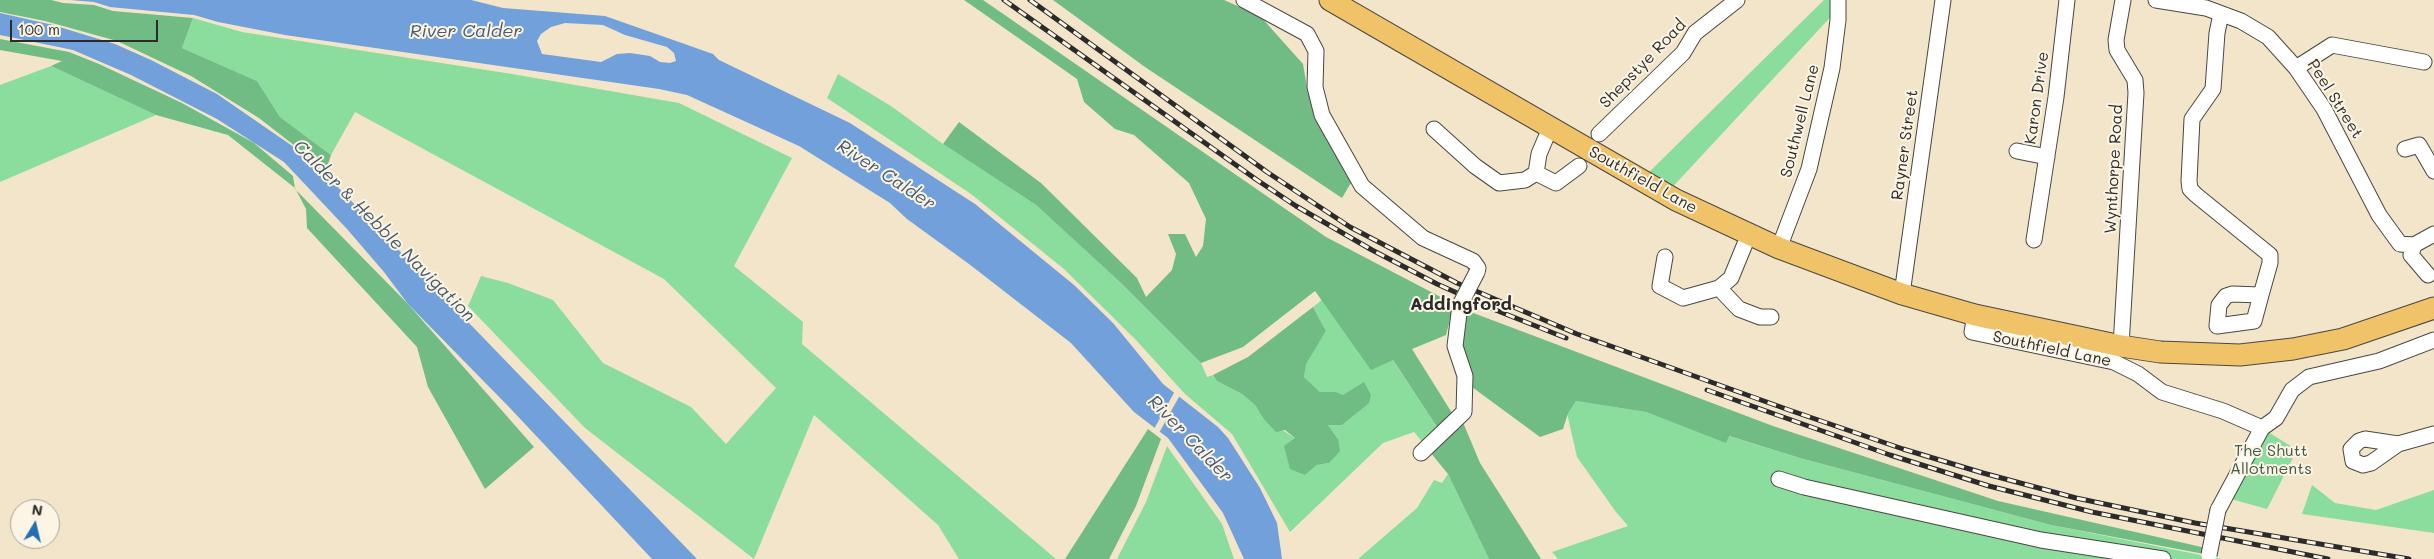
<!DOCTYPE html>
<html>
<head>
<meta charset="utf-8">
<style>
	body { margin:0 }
	#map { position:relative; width:2434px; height:559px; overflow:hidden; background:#f2e5c9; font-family:Mali,sans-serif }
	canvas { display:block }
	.north { position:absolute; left:10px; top:499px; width:50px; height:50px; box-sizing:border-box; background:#fcf5e5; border:1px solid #a8a49b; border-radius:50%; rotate:9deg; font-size:14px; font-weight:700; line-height:20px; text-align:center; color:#2b2b2b }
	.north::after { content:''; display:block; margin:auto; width:18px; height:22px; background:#1f6fb2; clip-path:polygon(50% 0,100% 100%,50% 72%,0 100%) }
	.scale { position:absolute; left:10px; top:20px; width:148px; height:22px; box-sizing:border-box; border:2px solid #2b2b2b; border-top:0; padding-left:6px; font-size:15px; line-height:18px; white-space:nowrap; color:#2b2b2b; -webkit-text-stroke:4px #fcf5e5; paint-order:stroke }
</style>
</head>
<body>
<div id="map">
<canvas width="2434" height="559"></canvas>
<div class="north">N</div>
<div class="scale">100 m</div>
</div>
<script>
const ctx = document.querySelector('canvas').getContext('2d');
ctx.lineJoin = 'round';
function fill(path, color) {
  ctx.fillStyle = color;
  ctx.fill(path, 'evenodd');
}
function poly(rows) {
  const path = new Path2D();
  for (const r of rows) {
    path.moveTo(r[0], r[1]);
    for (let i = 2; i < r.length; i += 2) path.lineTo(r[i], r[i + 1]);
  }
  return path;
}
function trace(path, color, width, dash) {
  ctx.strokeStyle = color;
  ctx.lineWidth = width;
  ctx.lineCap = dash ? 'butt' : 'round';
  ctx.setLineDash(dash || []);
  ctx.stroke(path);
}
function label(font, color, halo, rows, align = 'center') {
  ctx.font = font + ' Mali,sans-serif';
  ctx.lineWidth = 4;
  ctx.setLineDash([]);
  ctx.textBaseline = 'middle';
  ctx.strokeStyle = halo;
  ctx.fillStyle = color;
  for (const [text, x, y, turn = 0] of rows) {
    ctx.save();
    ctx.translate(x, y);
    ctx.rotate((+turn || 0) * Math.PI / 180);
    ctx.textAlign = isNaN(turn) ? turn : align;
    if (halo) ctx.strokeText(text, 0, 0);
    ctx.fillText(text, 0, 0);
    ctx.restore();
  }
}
fill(poly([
	[1824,0,1838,0,1838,9,1666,194,1641,180],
	[193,18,242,32,512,74,679,103,792,158,734,266,803,322,802,344,1056,559,959,559,938,525,814,415,754,559,585,428,468,306,481,276,508,283,553,300,603,363,691,407,726,444,776,388,664,279,355,112,331,155,280,117,257,81,182,48],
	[51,66,156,115,0,182,0,85],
	[838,74,891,106,943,144,1036,205,1122,284,1201,363,1207,377,1213,375,1217,381,1242,394,1255,405,1263,418,1295,438,1305,475,1317,465,1329,463,1338,439,1328,425,1342,425,1355,414,1343,395,1335,392,1320,392,1304,377,1305,364,1326,331,1313,307,1323,299,1392,359,1439,430,1424,444,1414,432,1383,443,1290,532,1232,434,1185,394,1136,340,1064,269,971,194,827,98],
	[1576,401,1646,412,1725,442,1728,436,1800,458,2051,525,2221,559,1558,559,1552,552,1628,526,1616,512,1577,457,1567,413],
	[2265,430,2297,450,2267,509,2231,499],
	[1167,446,1222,524,1234,559,1117,559,1146,502],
	[1448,474,1489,559,1358,559,1417,508,1434,480,1442,483],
	[2312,485,2335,503,2376,510,2434,490,2434,533,2302,514]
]), '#8bdd9d');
fill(poly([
	[0,0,51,0,63,3,94,5,113,11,193,18,182,48,257,81,280,117,331,155,326,170,259,118,191,76,117,41,45,21,0,12],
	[964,0,983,0,1326,237,1454,304,1446,335,1412,349,1452,413,1439,430,1393,360,1371,370,1315,291,1243,347,1201,363,1122,284,1036,205,943,144,959,122,1041,183,1137,278,1146,297,1172,270,1176,254,1168,234,1185,234,1196,257,1203,246,1206,219,1189,183,1134,135,1115,129,1084,102,1077,79],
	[1053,0,1224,0,1260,16,1303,64,1308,94,1352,181,1342,198,1145,67],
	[0,39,69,52,99,64,182,103,254,143,293,176,295,189,408,304,534,447,485,489,428,387,417,347,307,228,306,209,295,188,228,135,156,115,51,66,62,61,0,50],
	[1313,307,1326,331,1306,364,1304,377,1320,392,1336,392,1343,395,1364,382,1371,395,1369,403,1342,425,1328,425,1338,439,1340,451,1329,463,1317,465,1305,475,1290,469,1284,446,1295,438,1285,430,1276,432,1263,418,1255,405,1242,394,1217,381,1213,375,1248,357],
	[1468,311,1773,426,1998,501,2206,548,2204,554,2051,525,1800,458,1729,436,1726,443,1646,412,1576,401,1568,413,1563,429,1540,437,1472,387,1469,366,1459,345],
	[1462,420,1480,463,1541,559,1489,559,1448,474,1430,452],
	[1148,429,1161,439,1136,506,1109,559,1065,559]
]), '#70bc84');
fill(poly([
	[70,0,471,0,503,8,605,16,713,54,719,60,850,123,975,204,1074,285,1113,323,1163,384,1218,427,1228,438,1260,488,1277,523,1282,559,1244,559,1223,513,1168,438,1134,412,1071,343,969,264,907,219,890,203,799,146,687,95,659,89,285,35,218,22,194,15,110,7,94,2],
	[565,23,603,25,625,35,667,47,674,53,676,61,670,63,660,62,650,56,630,53,617,54,601,62,542,54,537,41,541,34,551,27],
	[0,13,53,25,115,44,151,60,217,94,301,152,328,177,697,559,652,559,509,407,408,304,384,272,347,229,284,162,217,119,131,75,73,50,0,35]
]), '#71a0da');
fill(poly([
	[1175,391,1180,395,1159,433,1154,429]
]), '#f2e5c9');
const minor = poly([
	[1244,0,1307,34,1316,51,1315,87,1322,115,1362,186,1423,238,1473,261,1478,268,1477,272],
	[2156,0,2206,8,2241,21,2268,37,2296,68,2324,109,2379,215,2400,244,2414,245,2434,234],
	[2221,14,2217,33,2213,89,2192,119,2189,181,2190,189,2196,195,2270,255,2270,263,2261,295,2254,321,2217,326,2219,305,2226,296,2232,294,2261,295],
	[2296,68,2332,45,2424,62],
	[1434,129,1475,166,1499,183,1525,180,1536,173,1539,154,1550,128],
	[1599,134,1683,53,1695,33,1737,0],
	[2405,149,2419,145,2434,171],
	[2017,151,2047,157],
	[1536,173,1556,183,1579,166],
	[2034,240,2056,97,2067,0],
	[2414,245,2411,255,2428,275],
	[1779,248,1809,169,1832,68,1838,20,1838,0],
	[1665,257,1660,286,1683,298,1719,288,1739,309,1760,317,1771,317],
	[1719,288,1731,278,1749,234],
	[1902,294,1943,0],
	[1975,315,1972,332,2114,362,2138,374,2162,392,2223,411,2262,428,2276,418,2292,390,2309,377,2379,361,2434,340],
	[2121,346,2136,93,2135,80,2117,50,2116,40,2123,0],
	[2398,444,2365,439,2359,441,2351,449,2353,461,2363,465,2371,463,2398,444,2434,434],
	[1421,453,1464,412,1465,376,1455,346,1460,305],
	[1779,479,1804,487,2041,540,2163,559],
	[2218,510,2262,428]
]);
const highway = poly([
	[1330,0,1676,200,1779,248,1902,294,1975,315,2121,346,2160,352,2240,355,2293,349,2343,339,2434,308]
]);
trace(minor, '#494743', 17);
trace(highway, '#494743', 23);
trace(minor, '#fff', 15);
trace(highway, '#f1c369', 21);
const rail = poly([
	[1004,0,1257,180,1296,206,1372,250,1437,284,1493,309,1566,338],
	[1030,0,1267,172,1350,227,1457,283,1577,334,1789,410,1903,449,1983,473,2076,498,2195,523,2409,559],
	[1707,390,1890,455,1989,486,2092,512,2328,559]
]);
trace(rail, '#2b2b2b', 5);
trace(rail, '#fcf5e5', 3, [9]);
const minorBridge = poly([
	[1460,305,1477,272],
	[2209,555,2218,510]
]);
trace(minorBridge, '#494743', 17, []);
trace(minorBridge, '#fff', 15);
label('16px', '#2b2b2b', '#fcf5e5', [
	["Shepstye Road",1643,64,-46],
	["Karon Drive",2037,98,-82],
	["Peel Street",2335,99,58],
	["Southwell Lane",1800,121,-76],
	["Rayner Street",1905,145,-82],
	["Wynthorpe Road",2114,169,-87],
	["Southfield Lane",1643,180,29],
	["Southfield Lane",2052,349,12]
]);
label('16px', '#435848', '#fcf5e5', [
	["The Shutt",2271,451],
	["Allotments",2271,469]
]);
label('italic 18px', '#475a71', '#fcf5e5', [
	["River Calder",466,31],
	["River Calder",886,175,33],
	["Calder & Hebble Navigation",384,231,45],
	["River Calder",1190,439,46]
]);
label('bold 18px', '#2b2b2b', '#fcf5e5', [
	["Addingford",1461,304]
]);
</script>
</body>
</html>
